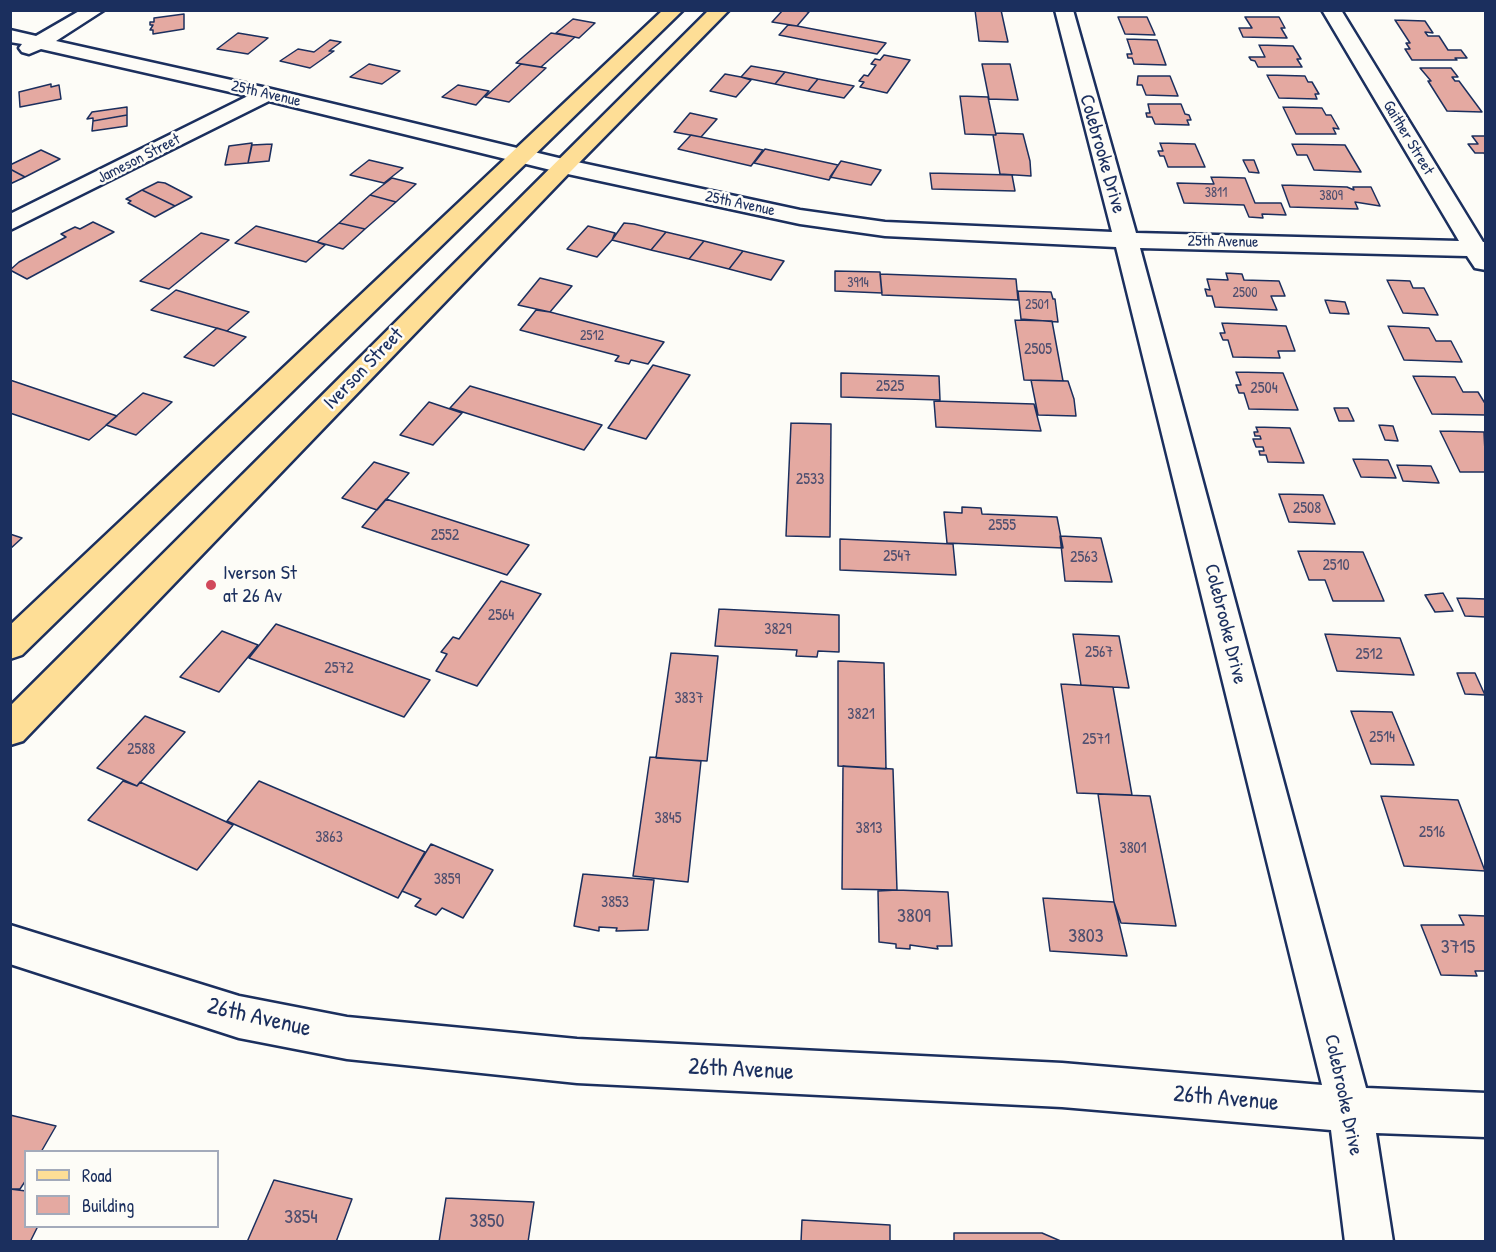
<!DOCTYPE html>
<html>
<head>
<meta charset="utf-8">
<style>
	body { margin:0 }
	#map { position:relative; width:1496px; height:1252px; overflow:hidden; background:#fdfcf7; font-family:"Patrick Hand",sans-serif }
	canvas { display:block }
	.frame { position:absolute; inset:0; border:12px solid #1b2f5e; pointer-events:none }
	.legend { position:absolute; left:24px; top:1150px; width:195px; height:78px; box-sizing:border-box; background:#fdfcf7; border:2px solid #a3aaba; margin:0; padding:8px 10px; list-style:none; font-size:18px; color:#1b2f5e }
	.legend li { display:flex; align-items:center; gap:12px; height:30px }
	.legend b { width:30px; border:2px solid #a3aaba }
</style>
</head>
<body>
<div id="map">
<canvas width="1496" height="1252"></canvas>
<div class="frame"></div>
<ul class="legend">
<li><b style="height:8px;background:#fede96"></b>Road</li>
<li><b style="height:16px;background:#e4a9a1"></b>Building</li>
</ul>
</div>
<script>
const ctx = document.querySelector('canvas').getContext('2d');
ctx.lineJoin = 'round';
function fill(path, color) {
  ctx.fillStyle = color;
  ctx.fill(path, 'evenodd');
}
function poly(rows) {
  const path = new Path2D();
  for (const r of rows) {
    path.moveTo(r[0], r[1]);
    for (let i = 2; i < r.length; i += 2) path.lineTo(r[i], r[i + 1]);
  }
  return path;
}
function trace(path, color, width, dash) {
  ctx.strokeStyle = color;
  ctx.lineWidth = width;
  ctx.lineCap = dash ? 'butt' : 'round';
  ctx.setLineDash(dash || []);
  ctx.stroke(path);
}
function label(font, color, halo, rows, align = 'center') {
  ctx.font = font + ' "Patrick Hand",sans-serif';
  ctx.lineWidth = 5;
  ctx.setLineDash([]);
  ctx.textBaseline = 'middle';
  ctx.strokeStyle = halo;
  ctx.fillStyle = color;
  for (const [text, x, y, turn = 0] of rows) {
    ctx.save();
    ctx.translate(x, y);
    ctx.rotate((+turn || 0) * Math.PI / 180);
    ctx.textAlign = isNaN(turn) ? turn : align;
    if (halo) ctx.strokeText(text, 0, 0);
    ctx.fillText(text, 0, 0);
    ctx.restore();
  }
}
const building = poly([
	[783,10,801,10,809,12,797,26,772,22,783,10],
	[975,10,1001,10,1008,42,979,41,975,10],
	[184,14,184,29,153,34,153,30,150,30,153,25,150,25,150,22,154,22,154,18,184,14],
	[1118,17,1147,17,1155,35,1125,34,1118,17],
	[1245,17,1279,17,1285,28,1281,28,1287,38,1243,37,1239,28,1252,28,1245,17],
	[573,19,595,23,579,38,556,33,573,19],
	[1395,20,1425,21,1433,33,1425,32,1428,36,1439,36,1448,50,1461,50,1467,58,1455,58,1457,60,1412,60,1405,49,1410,49,1406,43,1410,43,1395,20],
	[788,25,797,26,886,43,877,54,779,35,788,25],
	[238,33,268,38,248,54,217,49,238,33],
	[551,33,575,37,541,67,516,63,551,33],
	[1127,39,1157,40,1166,65,1134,64,1132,58,1128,58,1127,54,1132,54,1127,39],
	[330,40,341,42,329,51,334,51,310,68,280,61,298,49,314,52,330,40],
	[1259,45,1293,46,1301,59,1297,59,1302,67,1258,67,1255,61,1251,60,1249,57,1265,57,1259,45],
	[884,55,910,60,887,93,860,87,864,82,859,81,864,75,868,76,876,65,871,64,875,59,880,60,884,55],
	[369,64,400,71,382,84,350,77,369,64],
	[521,64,546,68,509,102,485,97,521,64],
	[982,64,1010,64,1018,100,989,99,982,64],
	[751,66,785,72,775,84,741,77,751,66],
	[1420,68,1451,68,1458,77,1452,77,1455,81,1459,81,1482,112,1447,111,1428,81,1431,81,1420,68],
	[785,72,818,79,808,91,775,84,785,72],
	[725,74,741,77,751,80,736,97,710,91,725,74],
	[1267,75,1305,76,1308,82,1312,82,1319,94,1315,94,1317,99,1279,98,1267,75],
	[1138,76,1170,76,1178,96,1146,95,1142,85,1137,85,1138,76],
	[818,79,854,86,844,98,808,91,818,79],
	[51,84,51,87,59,85,61,99,20,107,19,92,51,84],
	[458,85,489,91,476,105,442,97,458,85],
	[960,96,988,97,996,135,965,134,960,96],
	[1148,104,1181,104,1185,114,1189,115,1191,120,1187,120,1189,125,1155,124,1152,117,1147,117,1146,113,1150,113,1148,104],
	[127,107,127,115,93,121,93,118,87,119,92,112,127,107],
	[1283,107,1322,108,1326,115,1331,115,1339,129,1333,128,1336,134,1296,134,1283,107],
	[690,113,717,119,701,137,674,132,690,113],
	[127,115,127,126,92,131,93,121,127,115],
	[996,133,1023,134,1030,161,1031,176,1000,174,993,135,996,135,996,133],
	[691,135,701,137,763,150,751,166,678,149,691,135],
	[1472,136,1486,136,1486,156,1484,153,1475,153,1468,144,1478,144,1472,136],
	[252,143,248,163,225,165,229,146,252,143],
	[1160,143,1195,144,1205,167,1168,167,1164,156,1160,156,1158,151,1163,151,1160,143],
	[272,144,269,161,248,163,252,145,272,144],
	[1292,144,1345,145,1361,172,1314,170,1307,155,1297,155,1292,144],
	[765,149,838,165,829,180,754,163,765,149],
	[41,150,60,159,25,177,10,169,10,165,41,150],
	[369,160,403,168,384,183,350,175,369,160],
	[1243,160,1254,160,1259,173,1249,172,1243,160],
	[841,161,881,170,871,185,830,177,841,161],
	[10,169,25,177,10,184,10,169],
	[930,173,1012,175,1015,191,932,189,930,173],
	[1211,177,1245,178,1255,203,1281,203,1286,215,1262,214,1263,218,1249,217,1244,205,1184,203,1177,183,1214,184,1211,177],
	[392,178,416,184,396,202,370,195,392,178],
	[158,182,165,183,192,197,175,206,142,190,158,182],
	[1282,185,1347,187,1354,190,1353,187,1371,187,1380,206,1355,202,1358,209,1290,207,1282,185],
	[142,190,175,206,155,217,128,203,131,201,126,199,142,190],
	[370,195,396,202,365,229,339,223,370,195],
	[93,222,114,232,27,279,10,270,19,262,66,237,61,234,75,227,80,229,93,222],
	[339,223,365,229,343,249,317,242,339,223],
	[624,223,634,224,666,232,651,250,612,240,624,223],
	[256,226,317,242,325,245,306,262,235,243,256,226],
	[588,226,615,233,612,240,597,257,567,249,588,226],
	[666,232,704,241,689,259,651,250,666,232],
	[201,233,229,240,169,289,140,281,201,233],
	[704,241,743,251,729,269,689,259,704,241],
	[743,251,784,261,771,280,729,269,743,251],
	[835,271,880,272,882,293,835,291,835,271],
	[1226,273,1242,274,1244,280,1279,281,1285,296,1271,296,1277,310,1215,307,1212,296,1207,296,1205,289,1210,290,1207,279,1228,280,1226,273],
	[880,274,1016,279,1018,300,882,295,880,274],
	[540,278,572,286,550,312,518,305,540,278],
	[1387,280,1410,281,1413,288,1424,288,1438,315,1403,313,1387,280],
	[176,290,249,312,227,331,151,310,176,290],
	[1018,291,1051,292,1053,299,1055,299,1058,322,1021,319,1018,291],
	[1325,300,1345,302,1349,314,1330,313,1325,300],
	[536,310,550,312,664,342,648,364,631,360,629,364,615,361,619,356,520,330,536,310],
	[1015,320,1052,321,1063,381,1024,380,1015,320],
	[1222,323,1286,326,1295,351,1278,351,1280,358,1233,357,1228,340,1223,340,1220,333,1225,333,1222,323],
	[1388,326,1429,328,1436,341,1451,341,1462,362,1404,360,1388,326],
	[217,328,246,337,214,366,184,357,217,328],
	[653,365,690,375,646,439,608,428,653,365],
	[1236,372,1283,373,1298,410,1249,409,1244,393,1239,393,1236,385,1241,385,1236,372],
	[841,373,939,376,940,400,841,397,841,373],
	[1413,376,1455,377,1463,392,1478,392,1486,405,1486,415,1432,414,1413,376],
	[10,380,117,416,89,440,10,413,10,380],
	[1031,380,1068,381,1074,399,1076,416,1038,415,1031,380],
	[470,386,602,425,584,450,450,408,470,386],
	[143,393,172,402,136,435,106,425,143,393],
	[934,401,1034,404,1041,431,936,427,934,401],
	[429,402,462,413,433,445,400,435,429,402],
	[1334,408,1348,408,1354,421,1339,421,1334,408],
	[791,423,831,424,830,537,786,536,791,423],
	[1379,425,1393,426,1398,441,1385,440,1379,425],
	[1256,427,1290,428,1304,463,1268,462,1266,455,1260,455,1259,451,1264,451,1263,447,1256,447,1253,439,1261,439,1260,436,1255,436,1254,432,1258,432,1256,427],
	[1440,431,1484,432,1486,472,1460,472,1440,431],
	[1353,459,1388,460,1396,478,1361,477,1353,459],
	[374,462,409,473,377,510,342,498,374,462],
	[1397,465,1431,466,1439,483,1403,481,1397,465],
	[1279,494,1323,495,1335,524,1289,522,1279,494],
	[386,499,529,545,507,575,362,527,386,499],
	[962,507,981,508,982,514,1057,517,1063,548,947,543,944,512,962,513,962,507],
	[10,534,22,538,10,549,10,534],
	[1060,536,1101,538,1112,582,1065,581,1060,536],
	[840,539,953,544,956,575,840,570,840,539],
	[1298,551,1363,552,1384,601,1333,601,1325,580,1309,580,1298,551],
	[501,581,541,594,477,686,436,671,447,654,441,652,453,637,459,639,501,581],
	[1443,593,1453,611,1435,612,1425,595,1443,593],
	[1457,598,1486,599,1486,617,1465,616,1457,598],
	[719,609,839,615,839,652,818,651,817,657,796,656,797,650,715,646,719,609],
	[276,624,430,680,404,717,249,658,276,624],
	[222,631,258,645,219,692,180,677,222,631],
	[1073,634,1119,636,1129,688,1081,685,1073,634],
	[1325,634,1400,638,1414,675,1337,671,1325,634],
	[671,653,718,656,707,761,656,758,671,653],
	[838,661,884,663,886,769,838,766,838,661],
	[1457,673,1475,673,1485,695,1465,694,1457,673],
	[1061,684,1113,687,1132,795,1077,793,1061,684],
	[1351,711,1392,712,1414,765,1371,764,1351,711],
	[145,716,185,732,137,786,97,768,145,716],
	[650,757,701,761,688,882,633,876,650,757],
	[843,766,893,769,897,890,842,889,843,766],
	[123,781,137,786,140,782,233,825,197,870,88,820,123,781],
	[259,781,425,852,398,898,227,821,259,781],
	[1098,794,1150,796,1176,926,1121,923,1114,902,1098,794],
	[1381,796,1458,800,1485,871,1404,866,1381,796],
	[431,844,493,870,463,918,442,908,436,915,415,906,421,899,402,891,431,844],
	[583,874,654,880,648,930,616,931,617,928,599,927,599,931,574,926,583,874],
	[897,890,948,892,952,946,937,946,938,949,910,945,910,949,896,948,896,944,879,942,878,891,897,890],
	[1043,898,1114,902,1127,956,1050,951,1043,898],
	[1459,915,1486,916,1486,971,1475,971,1477,976,1441,975,1421,925,1464,925,1459,915],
	[10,1115,56,1126,41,1152,26,1152,26,1180,20,1189,10,1189,10,1115],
	[274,1180,352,1199,336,1242,247,1242,274,1180],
	[10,1189,26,1191,26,1226,38,1226,30,1242,10,1242,10,1189],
	[446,1198,534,1202,528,1242,439,1242,446,1198],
	[802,1220,890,1225,890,1242,801,1242,802,1220],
	[954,1233,1042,1233,1063,1242,954,1242,954,1233]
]);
fill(building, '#e4a9a1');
trace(building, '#1b2f5e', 1.5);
const minor = poly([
	[81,10,104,10,56,41,267,88,563,159,800,210,885,222,1112,232,1055,10,1073,10,1136,233,1459,241,1322,10,1341,10,1483,242,1486,242,1486,270,1475,268,1467,256,1140,248,1366,1088,1486,1093,1486,1137,1376,1133,1393,1242,1345,1242,1331,1130,1062,1107,577,1083,347,1059,239,1038,10,964,10,925,239,996,347,1017,577,1039,1062,1063,1322,1085,1116,247,885,236,800,224,563,173,269,101,10,230,10,214,248,96,41,49,29,54,22,52,19,48,22,44,10,42,10,30,36,36,81,10]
]);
const major = poly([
	[663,10,683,10,22,655,10,659,10,625,663,10],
	[709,10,729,10,571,171,23,741,10,745,10,706,709,10]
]);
trace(minor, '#1b2f5e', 5);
trace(major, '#1b2f5e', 5);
fill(minor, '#fdfcf7');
fill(major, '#fede96');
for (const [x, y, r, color] of [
	[211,585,6,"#d1495b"]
]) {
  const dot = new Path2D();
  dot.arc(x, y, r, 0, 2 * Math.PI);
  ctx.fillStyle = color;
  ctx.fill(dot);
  trace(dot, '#fdfcf7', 2);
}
label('14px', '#4d4e6f', null, [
	["3811",1216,193],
	["3809",1331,196],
	["3914",858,283],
	["2500",1245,293],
	["2501",1037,305],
	["2512",592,336]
]);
label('16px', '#1b2f5e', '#fdfcf7', [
	["25th Avenue",266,94,13],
	["Gaither Street",1408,138,59],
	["Jameson Street",139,159,-27],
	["25th Avenue",740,204,12],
	["25th Avenue",1223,242,1]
]);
label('16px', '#4d4e6f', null, [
	["2505",1038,350],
	["2525",890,387],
	["2504",1264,389],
	["2533",810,480],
	["2508",1307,509],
	["2555",1002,526],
	["2552",445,536],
	["2547",897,557],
	["2563",1084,558],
	["2510",1336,566],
	["2564",501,616],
	["3829",778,630],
	["2567",1099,653],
	["2512",1369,655],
	["2572",339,669],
	["3837",689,699],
	["3821",861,715],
	["2514",1382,738],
	["2571",1096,740],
	["2588",141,750],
	["3845",668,819],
	["3813",869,829],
	["2516",1432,833],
	["3863",329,838],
	["3801",1133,849],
	["3859",447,880],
	["3853",615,903]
]);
label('20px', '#1b2f5e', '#fdfcf7', [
	["Colebrooke Drive",1102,154,74],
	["Iverson Street",364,369,-46],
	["Colebrooke Drive",1225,624,76],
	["Colebrooke Drive",1343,1095,78]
]);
label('20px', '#1b2f5e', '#fdfcf7', [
	["Iverson St",223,574],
	["at 26 Av",223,597]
], 'left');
label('20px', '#4d4e6f', null, [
	["3809",914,917],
	["3803",1086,937],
	["3715",1458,948],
	["3854",301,1218],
	["3850",487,1222]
]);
label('24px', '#1b2f5e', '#fdfcf7', [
	["26th Avenue",259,1018,13],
	["26th Avenue",741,1070,3],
	["26th Avenue",1226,1099,5]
]);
</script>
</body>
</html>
